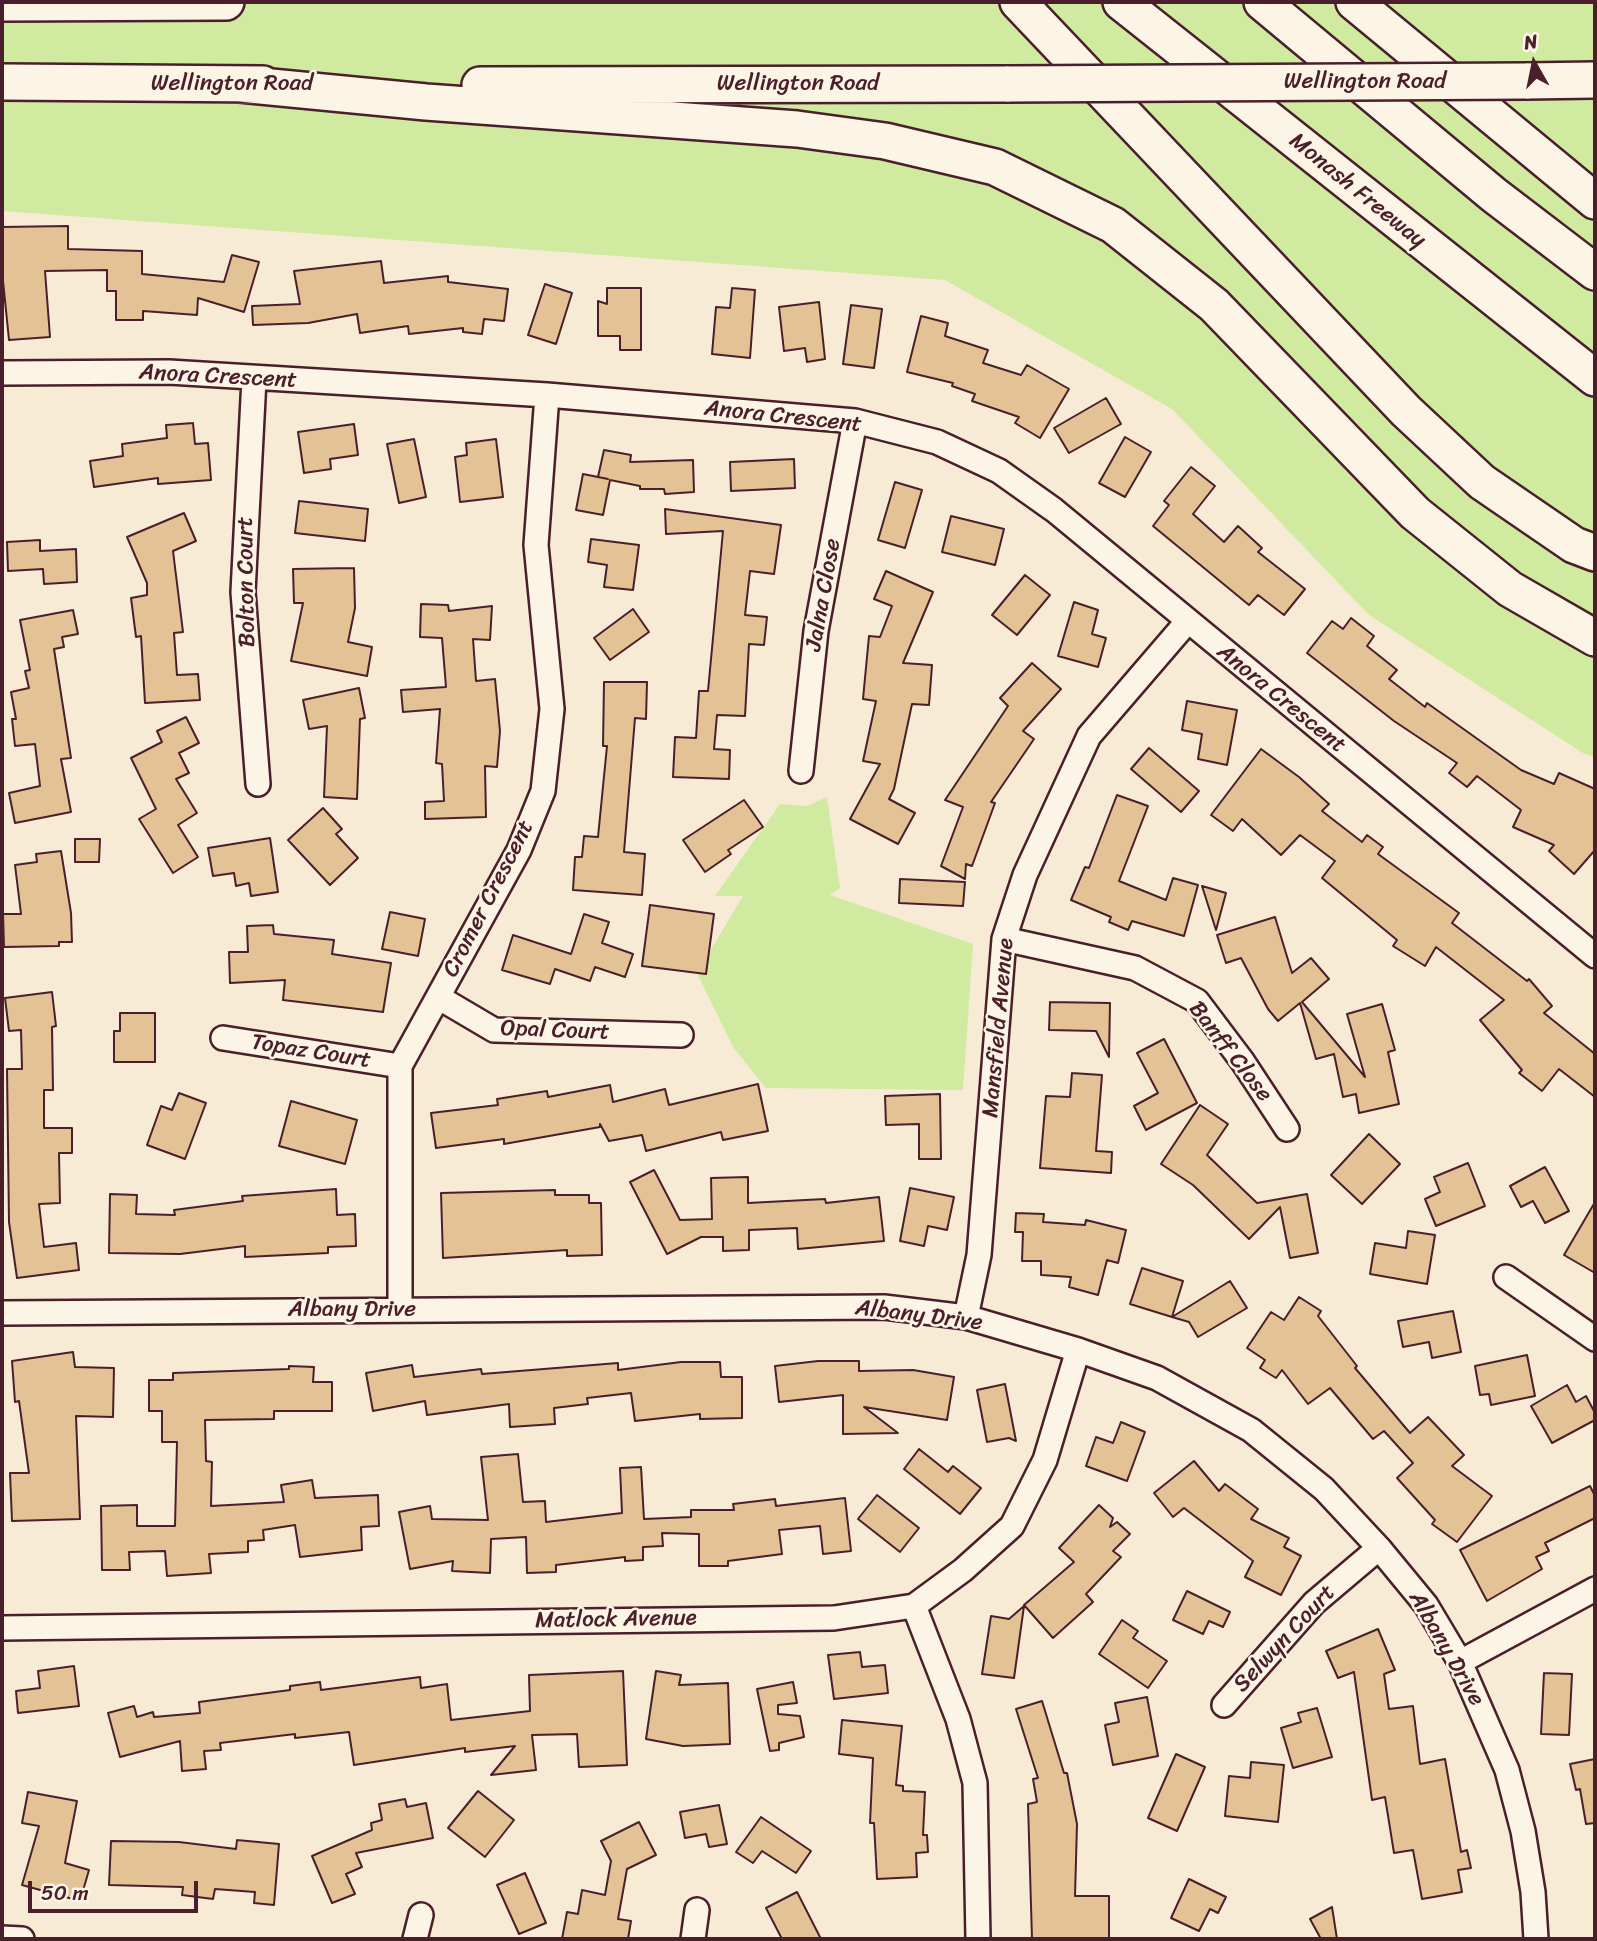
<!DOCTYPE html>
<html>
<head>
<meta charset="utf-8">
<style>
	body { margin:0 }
	#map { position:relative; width:1597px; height:1941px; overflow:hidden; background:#f7ebd5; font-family:Sriracha,sans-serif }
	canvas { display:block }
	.frame { position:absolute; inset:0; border:4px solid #4a1f2b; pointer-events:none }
	.north { position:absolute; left:1499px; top:28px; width:70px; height:70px; -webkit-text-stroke:5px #fcf5e5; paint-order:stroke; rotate:351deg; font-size:19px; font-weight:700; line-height:28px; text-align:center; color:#4a1f2b }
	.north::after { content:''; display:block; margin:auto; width:24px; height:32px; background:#4a1f2b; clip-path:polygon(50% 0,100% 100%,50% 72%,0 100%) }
	.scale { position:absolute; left:28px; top:1881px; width:170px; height:32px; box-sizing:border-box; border:4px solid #4a1f2b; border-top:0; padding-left:9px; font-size:21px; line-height:24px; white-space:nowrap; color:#4a1f2b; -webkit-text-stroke:5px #fcf5e5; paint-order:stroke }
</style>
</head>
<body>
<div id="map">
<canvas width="1597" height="1941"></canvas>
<div class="frame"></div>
<div class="north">N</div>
<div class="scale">50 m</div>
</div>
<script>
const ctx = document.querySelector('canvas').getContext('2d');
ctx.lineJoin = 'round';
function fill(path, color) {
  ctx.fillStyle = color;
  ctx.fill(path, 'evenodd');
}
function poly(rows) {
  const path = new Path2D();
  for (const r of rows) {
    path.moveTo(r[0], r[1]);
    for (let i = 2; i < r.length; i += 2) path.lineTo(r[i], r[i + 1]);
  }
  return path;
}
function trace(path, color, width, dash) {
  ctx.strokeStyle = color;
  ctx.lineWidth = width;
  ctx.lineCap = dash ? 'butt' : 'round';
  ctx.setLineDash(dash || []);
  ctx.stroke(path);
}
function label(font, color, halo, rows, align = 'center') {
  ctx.font = font + ' Sriracha,sans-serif';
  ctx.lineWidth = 5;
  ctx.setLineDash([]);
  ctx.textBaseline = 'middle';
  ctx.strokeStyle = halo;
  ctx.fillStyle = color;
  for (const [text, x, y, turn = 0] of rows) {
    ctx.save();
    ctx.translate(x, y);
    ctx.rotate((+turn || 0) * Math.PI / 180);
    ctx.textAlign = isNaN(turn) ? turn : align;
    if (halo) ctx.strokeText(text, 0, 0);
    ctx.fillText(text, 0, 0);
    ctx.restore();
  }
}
fill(poly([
	[2,2,1595,2,1595,757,1583,753,1369,615,1172,409,945,280,2,211],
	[827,797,840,888,830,895,973,944,963,1090,766,1088,733,1047,697,973,743,896,715,896,780,804,807,806]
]), '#d0eaa0');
const building = poly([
	[68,226,68,249,142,251,142,274,224,282,232,255,259,262,244,312,198,298,197,315,143,311,143,320,116,320,116,291,107,291,107,270,45,271,50,337,9,340,2,271,2,227,68,226],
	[381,261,384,283,448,276,448,282,508,289,504,321,484,319,482,334,463,332,463,328,409,334,408,326,360,333,357,314,308,323,253,325,252,306,300,304,294,271,381,261],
	[545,284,572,293,556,344,528,335,545,284],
	[607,288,641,288,641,350,620,350,620,336,598,336,598,301,607,304,607,288],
	[732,288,755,290,750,358,712,354,716,307,730,308,732,288],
	[819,302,825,359,807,362,805,348,784,351,779,307,819,302],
	[851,305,882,309,874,368,843,364,851,305],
	[921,316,948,323,945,336,988,350,983,363,1021,375,1027,365,1069,389,1040,438,1015,423,1019,417,972,401,975,394,952,386,953,383,907,372,921,316],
	[1106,398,1121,424,1069,453,1054,428,1106,398],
	[193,423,195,444,208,443,211,480,158,484,158,478,94,487,90,461,123,456,122,444,167,438,166,425,193,423],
	[354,424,358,455,330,459,331,469,304,473,298,432,354,424],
	[1125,437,1151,452,1125,497,1099,483,1125,437],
	[414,439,426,497,399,503,387,444,414,439],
	[496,439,503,497,460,502,455,457,467,455,466,443,496,439],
	[604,450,631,455,630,462,693,460,694,492,665,494,664,489,640,489,640,486,610,480,603,515,576,510,583,474,608,479,598,477,604,450],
	[794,459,795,488,731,491,730,462,794,459],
	[1191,467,1215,486,1193,514,1224,542,1238,526,1262,548,1258,552,1305,589,1284,615,1258,595,1249,605,1153,526,1169,505,1164,501,1191,467],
	[895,482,922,490,905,548,878,540,895,482],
	[299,501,368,509,365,541,295,533,299,501],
	[665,509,781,525,774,574,750,571,745,615,767,617,764,645,749,644,745,716,717,715,714,749,730,750,729,779,673,777,675,737,696,738,699,691,708,691,723,531,666,534,665,509],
	[184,513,196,541,173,551,183,632,174,633,177,675,198,674,200,700,145,703,141,636,136,637,131,598,147,595,147,583,127,537,184,513],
	[951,516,1004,529,995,565,942,552,951,516],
	[591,539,639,545,633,590,604,587,607,565,588,562,591,539],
	[40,540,40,551,76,549,77,582,44,584,43,569,8,571,7,542,40,540],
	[354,568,355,608,348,642,372,647,367,676,291,661,303,603,294,603,293,569,354,568],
	[886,571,933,592,903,663,932,665,929,705,912,704,894,789,889,799,915,813,898,844,850,819,880,764,863,761,876,701,863,699,869,636,880,637,892,606,874,599,886,571],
	[1025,575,1050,595,1017,635,992,615,1025,575],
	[1074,602,1098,610,1092,634,1106,638,1098,667,1058,656,1074,602],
	[421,604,448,605,449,611,492,606,490,640,473,639,476,681,495,679,500,731,497,767,485,766,486,817,425,819,425,802,444,801,442,764,436,763,440,709,403,712,401,690,446,687,442,638,420,637,421,604],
	[633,609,649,632,610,660,594,638,633,609],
	[73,610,78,634,62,637,64,647,54,649,71,758,61,759,71,812,15,823,9,793,40,786,35,744,15,746,12,719,16,719,11,692,29,688,25,671,30,670,20,620,73,610],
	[1351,618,1374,636,1367,646,1397,670,1389,679,1425,707,1427,703,1521,770,1554,784,1559,773,1595,789,1595,850,1574,874,1549,851,1554,845,1513,827,1521,810,1477,776,1467,787,1449,773,1457,763,1394,721,1307,653,1332,621,1343,629,1351,618],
	[1032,663,1061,689,1023,731,1034,739,991,802,995,803,972,866,966,864,965,879,941,866,963,807,945,800,1008,706,1000,698,1032,663],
	[604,682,647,682,646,719,635,718,624,852,645,854,642,895,573,890,575,857,582,857,584,836,598,837,607,746,603,746,604,682],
	[359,688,365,718,360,719,357,799,324,797,327,726,309,729,303,700,359,688],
	[1187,701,1237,710,1227,765,1198,759,1202,734,1182,730,1187,701],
	[186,717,199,743,179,753,189,773,176,779,197,813,178,825,198,857,173,873,139,819,156,809,131,758,162,742,157,731,186,717],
	[1149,748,1199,791,1181,812,1131,769,1149,748],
	[1261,749,1299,777,1329,804,1322,811,1362,842,1367,835,1383,847,1378,854,1459,913,1452,923,1527,981,1529,979,1552,1006,1544,1013,1595,1054,1595,1097,1559,1069,1542,1091,1519,1073,1522,1070,1480,1020,1504,1000,1436,947,1425,966,1393,946,1397,940,1322,878,1335,861,1300,835,1281,855,1242,819,1233,831,1211,815,1261,749],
	[1117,795,1148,806,1119,881,1166,900,1173,878,1198,885,1184,936,1132,921,1128,930,1109,922,1111,917,1071,900,1085,867,1089,868,1117,795],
	[744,800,763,827,728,850,731,854,705,872,683,840,744,800],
	[323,808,342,829,336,834,358,858,330,885,288,840,323,808],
	[270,838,278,892,251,896,249,883,236,886,234,873,213,876,208,848,270,838],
	[75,839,100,839,99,862,75,862,75,839],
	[61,851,71,913,72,942,59,942,59,946,4,947,3,914,21,914,15,865,37,862,36,854,61,851],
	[900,879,965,882,963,906,899,903,900,879],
	[1202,886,1226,893,1216,930,1202,886],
	[650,905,714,914,706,974,642,966,650,905],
	[390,912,425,919,418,956,382,949,390,912],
	[584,914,609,922,602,943,633,954,625,977,595,967,590,981,555,969,550,984,502,970,513,935,571,954,584,914],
	[1275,917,1292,973,1311,958,1329,979,1302,1002,1365,1077,1347,1014,1382,1004,1395,1050,1388,1052,1399,1104,1359,1113,1356,1094,1343,1097,1334,1054,1316,1059,1300,1003,1278,1021,1268,1009,1241,958,1226,963,1217,935,1275,917],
	[273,925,274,934,334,940,332,954,391,963,383,1012,283,1000,285,980,230,983,229,952,248,952,247,926,273,925],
	[52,992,56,1026,52,1027,53,1090,44,1090,44,1128,72,1128,72,1153,59,1153,60,1203,39,1204,44,1247,76,1243,79,1270,17,1278,9,1222,7,1069,22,1069,21,1030,9,1031,5,998,52,992],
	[1050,1002,1110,1003,1109,1057,1096,1031,1049,1030,1050,1002],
	[120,1013,155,1013,155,1062,114,1062,114,1031,120,1031,120,1013],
	[1164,1039,1197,1103,1146,1130,1134,1106,1158,1093,1137,1053,1164,1039],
	[1072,1073,1102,1075,1096,1151,1112,1152,1111,1173,1040,1168,1046,1096,1070,1097,1072,1073],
	[758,1084,768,1131,723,1140,721,1132,646,1151,642,1135,609,1141,600,1124,600,1127,504,1144,504,1139,436,1148,431,1113,498,1105,497,1099,547,1091,548,1097,610,1085,613,1102,665,1089,669,1105,758,1084],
	[179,1093,206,1103,185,1159,147,1145,161,1106,172,1110,179,1093],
	[940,1094,941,1159,919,1159,919,1124,886,1125,885,1096,940,1094],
	[291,1101,357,1120,345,1164,279,1146,291,1101],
	[1200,1105,1228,1124,1207,1155,1257,1203,1307,1194,1318,1253,1290,1258,1280,1207,1249,1239,1193,1185,1161,1164,1200,1105],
	[1369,1134,1400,1164,1362,1204,1331,1175,1369,1134],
	[1468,1163,1485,1206,1436,1226,1425,1199,1440,1192,1434,1177,1468,1163],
	[1545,1167,1569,1211,1545,1223,1533,1201,1521,1207,1510,1186,1545,1167],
	[654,1170,680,1220,712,1219,711,1178,748,1177,748,1203,825,1199,826,1203,879,1197,884,1241,798,1249,797,1228,749,1230,749,1250,723,1251,723,1237,701,1237,667,1254,630,1182,654,1170],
	[910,1188,954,1197,947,1230,928,1226,924,1246,900,1241,910,1188],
	[336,1189,337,1215,355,1214,356,1246,328,1247,328,1253,245,1257,245,1246,180,1254,109,1253,110,1194,137,1195,136,1214,175,1215,174,1210,243,1201,242,1196,336,1189],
	[555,1190,555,1195,589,1195,589,1203,601,1203,602,1255,567,1256,567,1250,443,1258,441,1193,555,1190],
	[1595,1202,1595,1273,1564,1255,1595,1202],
	[1016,1213,1044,1214,1043,1222,1085,1225,1086,1220,1126,1230,1118,1263,1107,1260,1098,1295,1069,1287,1071,1277,1041,1275,1041,1261,1022,1261,1023,1232,1015,1232,1016,1213],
	[1408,1231,1435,1235,1427,1284,1370,1274,1375,1243,1406,1248,1408,1231],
	[1142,1268,1183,1281,1172,1317,1130,1304,1142,1268],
	[1230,1281,1247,1308,1198,1337,1189,1322,1172,1317,1230,1281],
	[1299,1297,1321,1311,1318,1316,1357,1366,1355,1368,1410,1433,1428,1417,1464,1455,1452,1466,1492,1496,1457,1542,1432,1524,1435,1520,1397,1478,1413,1463,1384,1431,1373,1439,1330,1388,1308,1404,1282,1370,1276,1378,1260,1368,1265,1360,1247,1348,1271,1312,1284,1320,1299,1297],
	[1453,1311,1461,1352,1432,1358,1429,1342,1403,1347,1398,1321,1453,1311],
	[73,1352,75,1367,114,1368,113,1417,76,1416,80,1519,12,1521,10,1473,29,1473,19,1401,15,1402,12,1361,73,1352],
	[1527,1355,1535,1396,1491,1405,1489,1394,1480,1395,1475,1366,1527,1355],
	[818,1361,859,1361,859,1371,913,1370,954,1377,947,1420,864,1407,898,1433,843,1434,843,1395,779,1402,775,1366,818,1361],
	[681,1362,720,1362,721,1377,742,1377,742,1418,700,1419,700,1414,635,1421,631,1393,587,1398,588,1404,554,1408,555,1424,510,1427,509,1404,427,1415,425,1401,373,1411,366,1373,412,1365,414,1377,481,1369,482,1374,618,1363,618,1370,681,1362],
	[289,1366,314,1367,313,1382,332,1382,332,1411,274,1411,274,1419,205,1420,206,1461,212,1462,211,1506,284,1502,281,1485,312,1480,315,1498,378,1495,379,1526,361,1527,362,1550,300,1557,295,1525,263,1530,264,1540,248,1541,248,1552,209,1554,211,1573,167,1576,165,1551,129,1552,130,1570,102,1570,101,1506,137,1505,137,1526,175,1526,177,1442,162,1442,162,1411,149,1411,149,1380,173,1380,173,1373,289,1369,289,1366],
	[1005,1384,1016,1441,1009,1438,987,1442,977,1390,1005,1384],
	[1567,1385,1576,1402,1586,1396,1595,1413,1595,1420,1552,1443,1531,1406,1567,1385],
	[1121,1422,1145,1432,1127,1481,1086,1466,1096,1437,1113,1443,1121,1422],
	[919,1449,948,1472,953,1466,981,1488,960,1514,904,1469,919,1449],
	[518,1454,523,1502,545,1501,546,1522,622,1513,620,1468,641,1467,644,1519,691,1517,691,1510,734,1510,733,1504,775,1499,776,1506,845,1498,851,1551,823,1554,820,1526,779,1530,782,1554,728,1561,728,1566,699,1566,699,1534,662,1533,663,1546,643,1547,643,1560,625,1561,625,1557,556,1565,556,1572,527,1573,526,1537,491,1539,490,1573,452,1571,453,1561,410,1569,399,1512,430,1506,432,1519,488,1520,481,1457,518,1454],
	[1194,1461,1219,1491,1225,1484,1258,1509,1251,1519,1289,1538,1284,1547,1301,1556,1281,1595,1245,1577,1253,1561,1184,1508,1173,1517,1154,1493,1194,1461],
	[1590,1486,1595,1496,1595,1518,1545,1543,1549,1551,1536,1557,1542,1569,1487,1601,1460,1550,1590,1486],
	[877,1495,919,1528,900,1552,858,1519,877,1495],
	[1099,1505,1113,1518,1110,1527,1117,1522,1130,1534,1113,1551,1121,1557,1086,1594,1093,1602,1053,1638,1024,1605,1074,1562,1059,1548,1099,1505],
	[1187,1591,1230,1612,1223,1627,1209,1621,1203,1634,1173,1620,1187,1591],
	[1024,1606,1014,1678,982,1674,991,1616,1009,1619,1024,1606],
	[1122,1620,1138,1631,1133,1638,1167,1661,1148,1688,1099,1654,1122,1620],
	[1378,1629,1395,1670,1384,1674,1389,1709,1413,1706,1420,1764,1445,1759,1461,1852,1467,1850,1471,1868,1458,1870,1462,1892,1422,1899,1413,1850,1394,1853,1385,1797,1372,1800,1354,1672,1338,1678,1326,1651,1378,1629],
	[860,1652,862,1667,885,1665,888,1693,834,1699,828,1655,860,1652],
	[74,1666,79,1706,18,1713,16,1691,40,1688,38,1671,74,1666],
	[623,1671,627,1765,579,1767,577,1734,532,1735,536,1770,491,1775,515,1746,465,1752,465,1748,354,1765,349,1732,295,1738,295,1734,220,1743,221,1750,204,1751,206,1769,182,1771,180,1741,120,1757,108,1713,134,1706,137,1717,153,1712,154,1717,200,1713,199,1702,290,1690,290,1686,320,1682,321,1690,420,1677,421,1688,447,1684,451,1720,530,1711,529,1675,623,1671],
	[656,1671,681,1675,679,1685,728,1683,730,1744,683,1746,646,1739,656,1671],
	[1544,1673,1572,1674,1569,1735,1541,1734,1544,1673],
	[793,1682,797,1703,778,1705,778,1714,800,1716,804,1737,779,1743,779,1750,770,1751,757,1689,793,1682],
	[1147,1697,1158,1756,1113,1765,1105,1725,1119,1722,1115,1703,1147,1697],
	[1042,1701,1064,1773,1067,1773,1077,1824,1075,1896,1109,1896,1109,1939,1032,1939,1028,1804,1037,1802,1033,1779,1038,1778,1016,1709,1042,1701],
	[1317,1708,1332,1757,1293,1768,1281,1728,1301,1722,1298,1713,1317,1708],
	[842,1720,902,1726,896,1785,903,1786,903,1791,925,1792,923,1835,927,1835,928,1852,916,1853,917,1877,877,1879,874,1823,870,1823,873,1758,839,1754,842,1720],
	[1176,1754,1205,1767,1177,1831,1148,1818,1176,1754],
	[1595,1759,1595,1823,1586,1824,1580,1789,1576,1790,1570,1764,1595,1759],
	[1251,1762,1284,1765,1278,1822,1225,1816,1229,1776,1250,1778,1251,1762],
	[478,1791,514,1820,485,1857,448,1828,478,1791],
	[28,1792,77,1801,65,1863,89,1870,80,1901,22,1885,39,1826,22,1823,28,1792],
	[405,1799,407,1807,426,1803,433,1838,356,1853,362,1867,346,1874,355,1894,332,1903,312,1856,372,1830,371,1823,382,1820,379,1804,405,1799],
	[719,1805,727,1844,709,1847,706,1834,685,1838,680,1812,719,1805],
	[761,1817,811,1851,796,1873,762,1851,753,1863,736,1852,761,1817],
	[639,1822,656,1855,627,1869,618,1919,631,1921,628,1939,562,1939,567,1912,578,1914,582,1890,605,1895,611,1861,601,1841,639,1822],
	[237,1840,279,1844,274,1905,254,1903,255,1892,215,1889,213,1899,182,1895,183,1887,109,1885,111,1841,179,1842,236,1849,237,1840],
	[525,1873,546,1923,519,1934,497,1885,525,1873],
	[1189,1879,1226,1897,1218,1913,1210,1909,1199,1931,1171,1918,1189,1879],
	[797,1892,821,1939,782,1939,766,1908,797,1892],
	[1332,1907,1337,1939,1321,1939,1310,1919,1332,1907]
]);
fill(building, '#e3c396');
trace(building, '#4a1f2b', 2);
const minor = poly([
	[2,373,169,372,547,395,855,421,937,442,999,471,1054,510,1595,956],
	[254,379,243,592,258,784],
	[801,771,816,631,855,421],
	[1004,939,1135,968,1197,1001,1243,1062,1287,1129],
	[438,997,494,1030,681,1035],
	[223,1038,400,1066],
	[1506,1277,1595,1339],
	[400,1309,400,1066,519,850,543,791,552,709,536,545,547,395],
	[2,1313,884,1307,966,1317,1078,1350,1157,1378,1251,1430,1324,1489,1379,1548,1426,1605,1460,1662,1507,1770,1523,1831,1533,1892,1536,1939],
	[966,1317,979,1255,1004,939,1025,875,1089,736,1187,622],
	[914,1606,958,1719,975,1783,978,1939],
	[2,1628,834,1618,914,1606,963,1570,1012,1526,1045,1460,1078,1350],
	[1460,1662,1595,1589],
	[1224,1705,1314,1603,1379,1548],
	[2,1938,22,1939],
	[415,1939,421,1915],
	[693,1939,697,1910]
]);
const highway = poly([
	[1018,2,1406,411,1482,482,1574,545,1595,553],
	[1121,2,1595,378],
	[1262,2,1494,195,1595,272],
	[1354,2,1595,201],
	[2,3,226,2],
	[1526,81,1595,80],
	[2,82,263,84],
	[240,84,426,102,797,129,885,141,995,167,1113,225,1214,305,1415,513,1510,589,1595,638],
	[480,85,1009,84]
]);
trace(minor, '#4a1f2b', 28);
trace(highway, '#4a1f2b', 40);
trace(minor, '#fcf5e5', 23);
trace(highway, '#fcf5e5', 35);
const highwayBridge = poly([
	[1009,84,1526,81]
]);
trace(highwayBridge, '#4a1f2b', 40, []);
trace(highwayBridge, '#fcf5e5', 35);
label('23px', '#4a1f2b', '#fcf5e5', [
	["Wellington Road",1365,82],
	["Wellington Road",232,84],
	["Wellington Road",798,84],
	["Monash Freeway",1357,191,39],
	["Anora Crescent",218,377,3],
	["Anora Crescent",783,417,6],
	["Bolton Court",247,582,-91],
	["Jalna Close",824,595,-80],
	["Anora Crescent",1281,699,39],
	["Cromer Crescent",489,899,-63],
	["Mansfield Avenue",999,1028,-85],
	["Opal Court",555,1031,2],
	["Topaz Court",311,1052,9],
	["Banff Close",1230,1052,52],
	["Albany Drive",352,1310],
	["Albany Drive",919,1316,7],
	["Matlock Avenue",616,1620,-1],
	["Selwyn Court",1285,1639,-47],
	["Albany Drive",1446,1649,60]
]);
</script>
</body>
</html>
